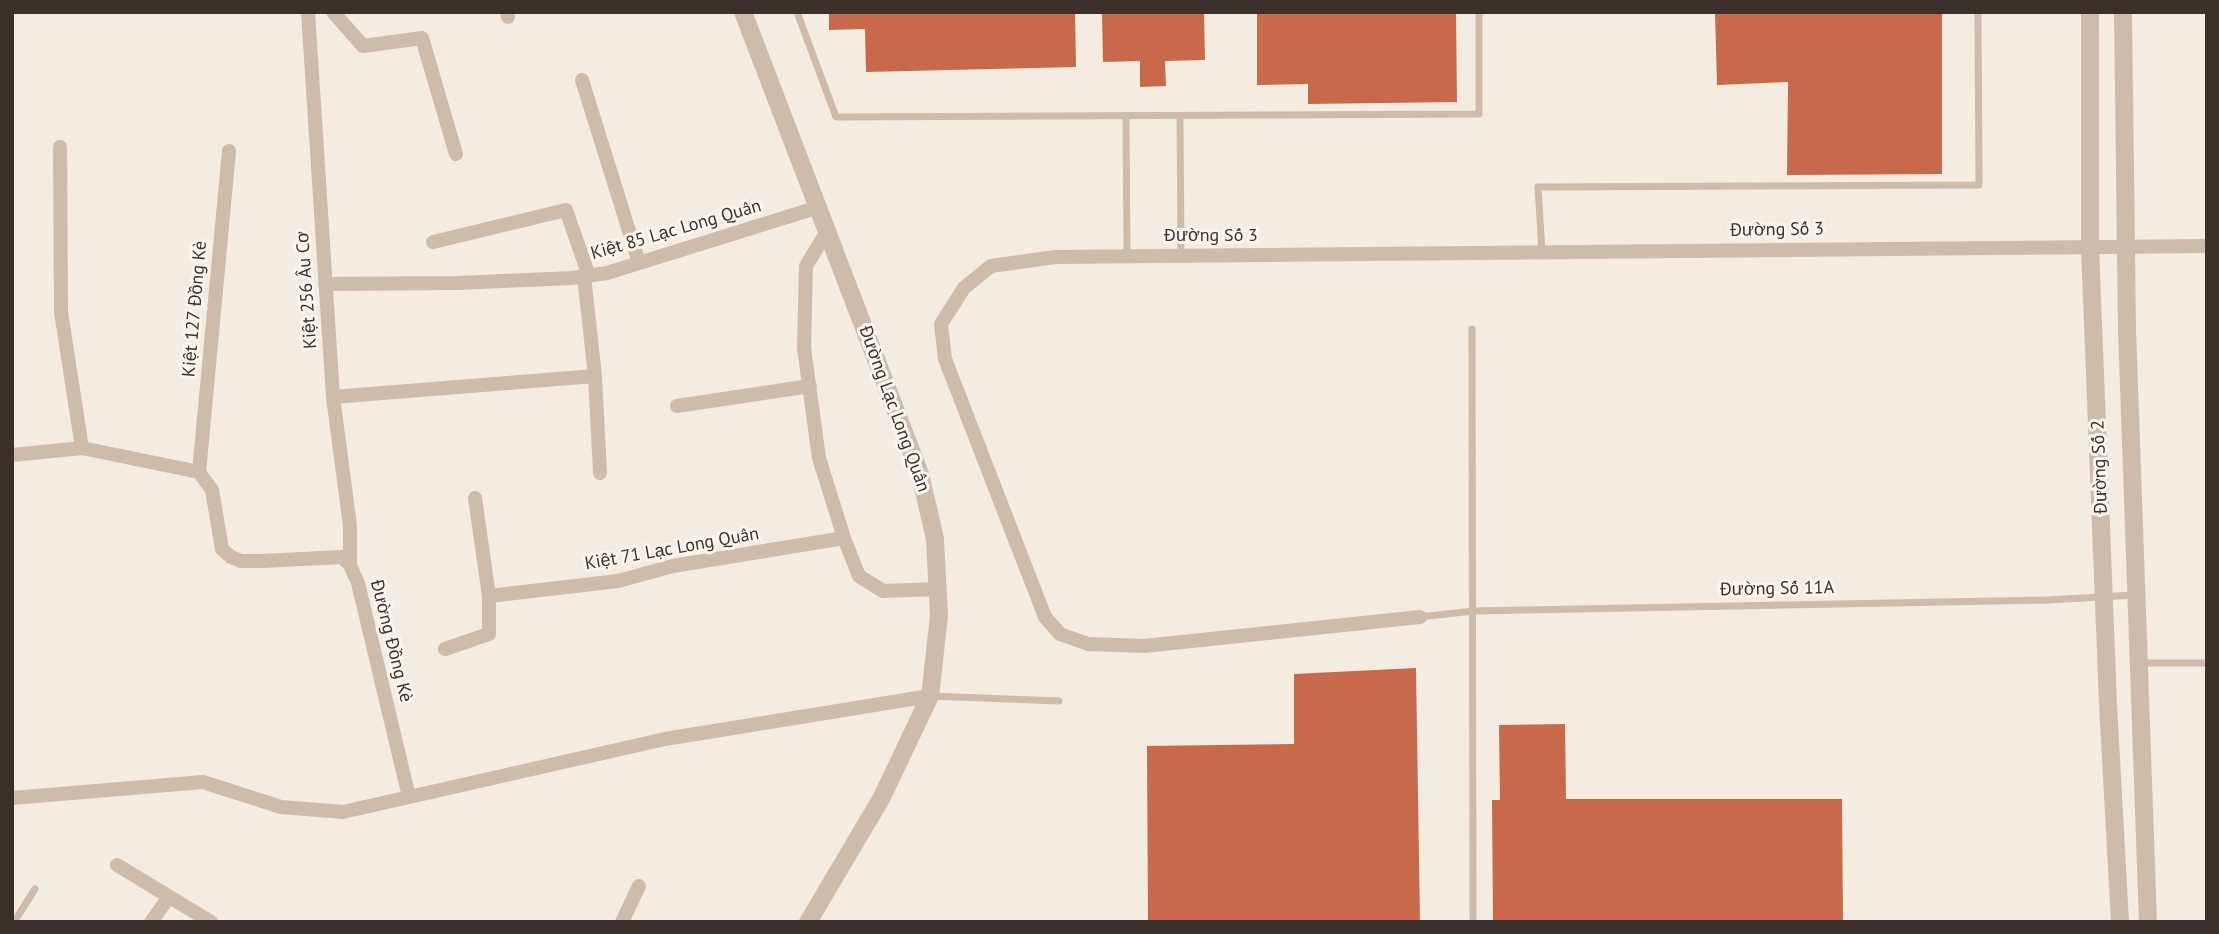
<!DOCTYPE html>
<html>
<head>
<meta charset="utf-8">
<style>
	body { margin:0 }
	#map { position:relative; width:2219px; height:934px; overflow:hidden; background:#f4ebe1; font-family:"PT Sans",sans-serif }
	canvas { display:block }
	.frame { position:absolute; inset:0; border:14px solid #3b302b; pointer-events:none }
</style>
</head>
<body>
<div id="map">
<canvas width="2219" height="934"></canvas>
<div class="frame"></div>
</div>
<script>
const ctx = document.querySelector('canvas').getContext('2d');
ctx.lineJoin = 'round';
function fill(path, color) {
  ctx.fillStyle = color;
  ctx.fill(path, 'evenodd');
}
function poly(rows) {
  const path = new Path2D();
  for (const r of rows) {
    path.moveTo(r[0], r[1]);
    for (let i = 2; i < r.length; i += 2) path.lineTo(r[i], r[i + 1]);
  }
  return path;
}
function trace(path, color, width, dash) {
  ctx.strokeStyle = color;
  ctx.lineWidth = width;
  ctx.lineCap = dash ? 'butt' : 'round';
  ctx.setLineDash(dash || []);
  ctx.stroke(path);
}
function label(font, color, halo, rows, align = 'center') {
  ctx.font = font + ' "PT Sans",sans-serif';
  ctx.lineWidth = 6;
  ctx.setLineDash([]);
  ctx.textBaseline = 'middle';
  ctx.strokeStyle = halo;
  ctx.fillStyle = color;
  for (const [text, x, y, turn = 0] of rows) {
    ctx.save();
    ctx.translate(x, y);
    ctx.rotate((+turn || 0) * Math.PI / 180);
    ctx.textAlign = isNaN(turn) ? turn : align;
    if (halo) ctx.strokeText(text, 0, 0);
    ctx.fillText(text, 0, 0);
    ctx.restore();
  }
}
fill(poly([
	[829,12,1075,12,1076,67,866,72,865,29,829,30],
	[1102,12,1204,12,1205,60,1165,61,1166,86,1140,87,1140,61,1103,62],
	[1257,12,1456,12,1457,102,1308,104,1308,84,1257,85],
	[1715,12,1942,12,1942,174,1787,175,1788,82,1717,85],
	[1416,668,1420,922,1148,922,1147,746,1294,744,1294,674],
	[1565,724,1566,799,1842,799,1843,922,1493,922,1492,800,1500,800,1499,725]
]), '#c8694b');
trace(poly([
	[797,12,836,117,1479,114,1479,12],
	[1126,116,1127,256],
	[1180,116,1181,255],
	[1542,252,1538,187,1979,185,1978,12],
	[1472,329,1473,922],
	[1420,617,1473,611,2047,600,2135,595],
	[2141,663,2207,663],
	[930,696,1059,701],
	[14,922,35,889]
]), '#cdbbac', 7);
trace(poly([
	[308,12,333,397,350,526,350,565],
	[333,12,363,46,422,38,456,154],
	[507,12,508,17],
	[582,80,639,263],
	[60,147,61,312,82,448],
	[828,230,806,266,804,348,819,458,844,538,859,576,883,591,937,589],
	[433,242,566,210,589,276],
	[584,276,595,376,600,473],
	[325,284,457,283,572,278,607,273,819,207],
	[333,397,595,376],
	[677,406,810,386],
	[12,455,82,448,199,472,212,490,222,549,231,557,241,561,262,561,342,557,350,565,358,583,409,797],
	[199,472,229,151],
	[475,498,489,596,618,581,673,566,844,538],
	[1420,617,1144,646,1088,644,1060,634,1045,617,945,359,941,324,964,288,991,266,1055,257,2207,246],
	[445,649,489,634,489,596],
	[12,798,203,782,281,807,343,812,665,739,930,696],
	[117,865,211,922],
	[151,922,169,897],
	[622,922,639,886]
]), '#cdbbac', 14);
trace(poly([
	[743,12,920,474,935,539,939,616,930,696,881,799,808,922],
	[2090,12,2090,247,2108,704,2120,922],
	[2123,12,2127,330,2148,922]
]), '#cdbbac', 18);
label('18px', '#3b302b', '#fbf5ee', [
	["Kiệt 85 Lạc Long Quân",676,230,-16],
	["Đường Số 3",1777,230,-1],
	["Đường Số 3",1211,236],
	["Kiệt 256 Âu Cơ",307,290,-94],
	["Kiệt 127 Đồng Kè",195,309,-85],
	["Đường Lạc Long Quân",894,409,70],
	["Đường Số 2",2100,467,-92],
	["Kiệt 71 Lạc Long Quân",672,549,-10],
	["Đường Số 11A",1777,589,-1],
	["Đường Đồng Kè",391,641,76]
]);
</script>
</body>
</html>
